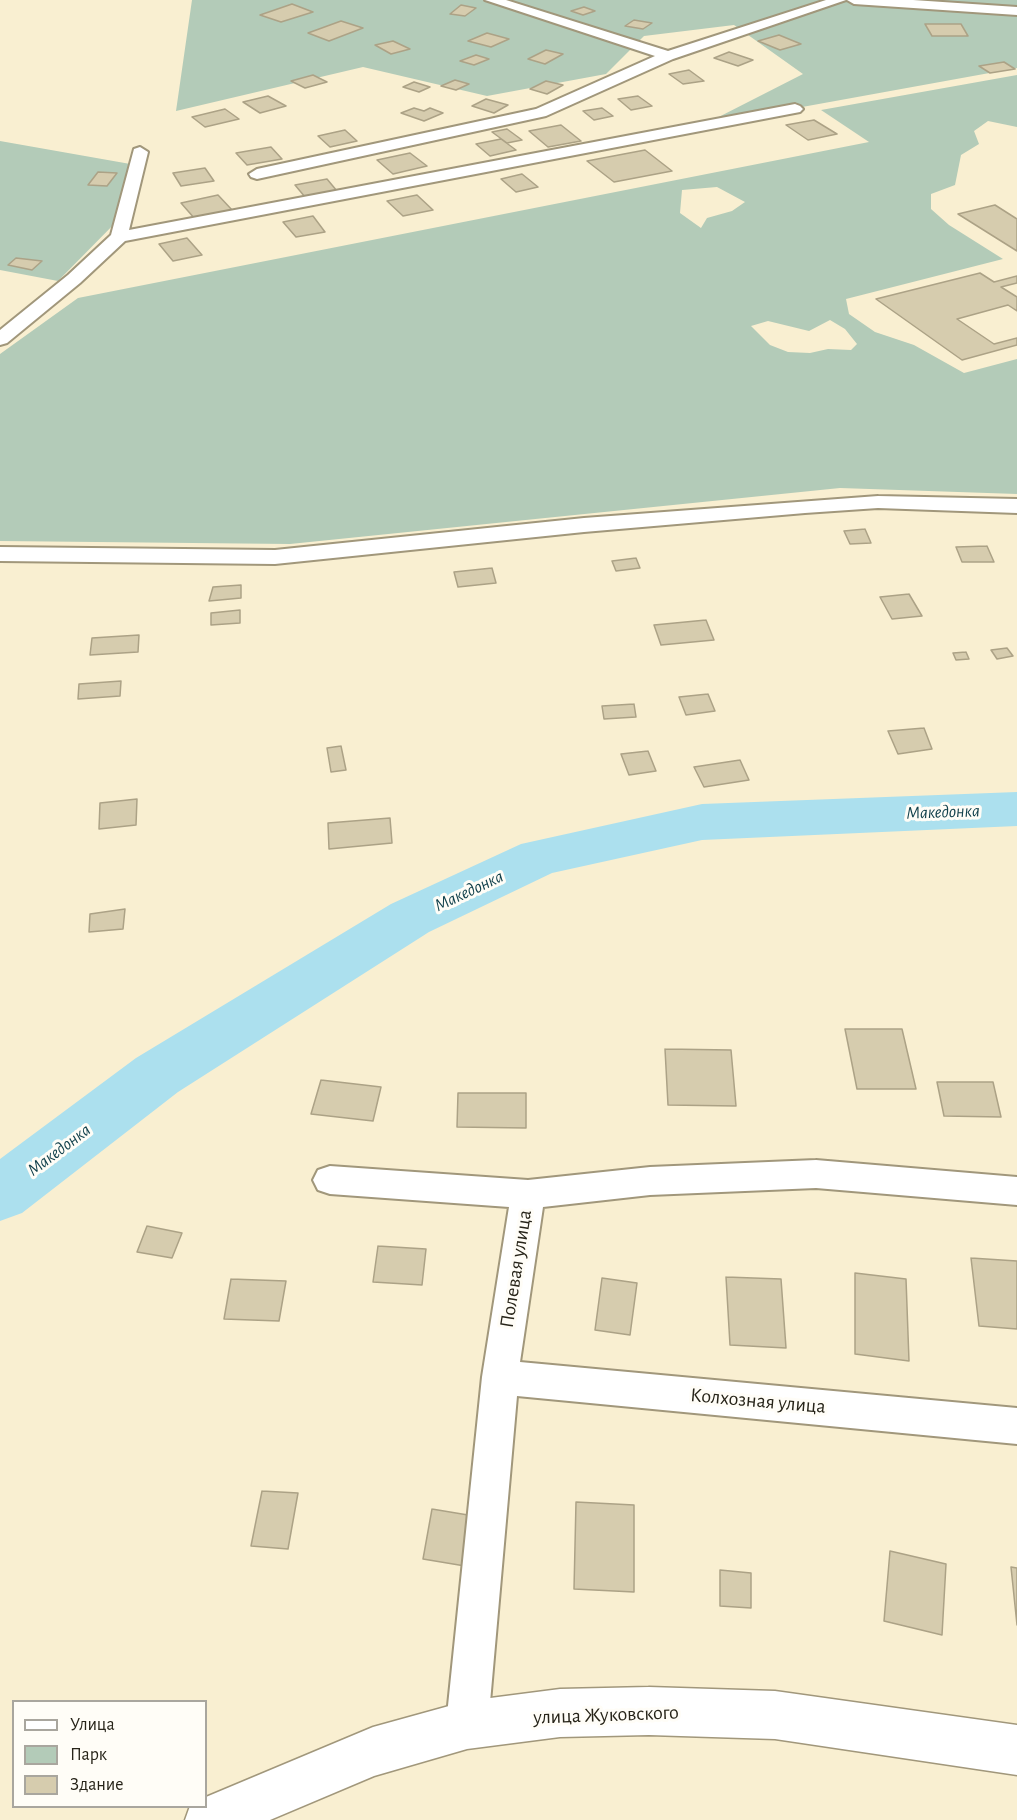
<!DOCTYPE html>
<html>
<head>
<meta charset="utf-8">
<style>
	body { margin:0 }
	#map { position:relative; width:1017px; height:1820px; overflow:hidden; background:#f9efd1; font-family:"Alegreya Sans",sans-serif }
	canvas { display:block }
	.legend { position:absolute; left:12px; top:1700px; width:195px; height:108px; box-sizing:border-box; background:#fffdf7; border:2px solid #a9a69e; margin:0; padding:8px 10px; list-style:none; font-size:18px; color:#272419 }
	.legend li { display:flex; align-items:center; gap:12px; height:30px }
	.legend b { width:30px; border:2px solid #a9a69e }
</style>
</head>
<body>
<div id="map">
<canvas width="1017" height="1820"></canvas>
<ul class="legend">
<li><b style="height:8px;background:#fff"></b>Улица</li>
<li><b style="height:16px;background:#b3cbb8"></b>Парк</li>
<li><b style="height:16px;background:#d6ccae"></b>Здание</li>
</ul>
</div>
<script>
const ctx = document.querySelector('canvas').getContext('2d');
ctx.lineJoin = 'round';
function fill(path, color) {
  ctx.fillStyle = color;
  ctx.fill(path, 'evenodd');
}
function poly(rows) {
  const path = new Path2D();
  for (const r of rows) {
    path.moveTo(r[0], r[1]);
    for (let i = 2; i < r.length; i += 2) path.lineTo(r[i], r[i + 1]);
  }
  return path;
}
function trace(path, color, width, dash) {
  ctx.strokeStyle = color;
  ctx.lineWidth = width;
  ctx.lineCap = dash ? 'butt' : 'round';
  ctx.setLineDash(dash || []);
  ctx.stroke(path);
}
function label(font, color, halo, rows, align = 'center') {
  ctx.font = font + ' "Alegreya Sans",sans-serif';
  ctx.lineWidth = 6;
  ctx.setLineDash([]);
  ctx.textBaseline = 'middle';
  ctx.strokeStyle = halo;
  ctx.fillStyle = color;
  for (const [text, x, y, turn = 0] of rows) {
    ctx.save();
    ctx.translate(x, y);
    ctx.rotate((+turn || 0) * Math.PI / 180);
    ctx.textAlign = isNaN(turn) ? turn : align;
    if (halo) ctx.strokeText(text, 0, 0);
    ctx.fillText(text, 0, 0);
    ctx.restore();
  }
}
fill(poly([
	[192,0,1017,0,1017,68,703,125,803,74,734,25,644,36,606,74,487,96,363,67,176,111],
	[1017,75,1017,127,988,121,974,131,979,144,961,155,955,185,931,194,931,209,949,225,1003,259,846,299,849,314,875,332,914,345,964,373,1017,359,1017,494,840,488,290,544,0,541,0,354,78,298,869,142,821,110],
	[717,187,745,202,732,211,707,218,701,228,680,213,682,190],
	[830,320,845,329,857,344,851,350,828,349,810,353,788,352,770,345,751,326,768,321,809,331],
	[0,141,136,165,124,214,58,281,0,270]
]), '#b3cbb8');
fill(poly([
	[1017,792,1017,826,702,840,552,873,429,932,178,1092,22,1213,0,1221,0,1159,136,1058,391,904,521,844,702,804,1017,792]
]), '#ace0ee');
const building = poly([
	[292,4,313,12,281,22,260,15,292,4],
	[461,5,476,8,465,16,450,14,461,5],
	[584,7,595,11,583,15,571,11,584,7],
	[634,20,652,23,643,29,625,26,634,20],
	[341,21,363,28,329,41,308,33,341,21],
	[925,24,961,24,968,36,932,36,925,24],
	[487,33,509,39,491,47,468,41,487,33],
	[779,35,801,44,780,50,758,41,779,35],
	[393,41,410,49,391,54,375,45,393,41],
	[546,50,563,54,545,64,528,59,546,50],
	[729,52,753,60,738,66,714,58,729,52],
	[476,55,489,59,474,65,460,61,476,55],
	[1004,62,1015,69,990,73,979,66,1004,62],
	[689,70,704,81,683,84,669,74,689,70],
	[313,75,327,82,305,88,291,81,313,75],
	[455,80,469,84,456,90,441,86,455,80],
	[546,81,563,85,547,94,530,89,546,81],
	[414,82,430,87,419,92,403,87,414,82],
	[268,96,286,106,260,113,243,102,268,96],
	[638,96,652,106,631,110,618,99,638,96],
	[486,99,508,105,494,113,472,106,486,99],
	[414,108,424,111,430,108,443,113,424,121,401,113,414,108],
	[602,108,613,116,594,120,583,111,602,108],
	[225,109,239,119,205,127,192,117,225,109],
	[814,120,837,134,808,140,786,125,814,120],
	[561,125,581,141,548,147,529,131,561,125],
	[507,129,522,140,507,143,492,132,507,129],
	[345,130,357,141,330,147,318,136,345,130],
	[501,139,516,150,490,156,476,144,501,139],
	[271,147,282,159,247,165,236,153,271,147],
	[645,150,672,171,614,182,587,161,645,150],
	[410,153,427,166,393,174,377,160,410,153],
	[205,168,214,181,181,186,173,173,205,168],
	[98,172,117,173,107,186,88,185,98,172],
	[522,174,538,187,516,192,501,179,522,174],
	[327,179,337,191,305,197,295,185,327,179],
	[218,195,233,211,195,219,181,203,218,195],
	[417,195,433,210,403,216,387,201,417,195],
	[995,205,1017,219,1017,251,958,214,995,205],
	[313,216,325,232,296,237,283,222,313,216],
	[187,238,202,255,173,261,159,244,187,238],
	[16,258,42,261,32,270,8,265,16,258],
	[980,273,994,282,1017,276,1017,283,1001,287,1017,297,1017,311,1008,305,957,319,994,344,1017,338,1017,345,962,360,876,299,980,273],
	[865,529,871,543,850,544,844,531,865,529],
	[987,546,994,562,962,562,956,547,987,546],
	[636,558,640,568,616,571,612,561,636,558],
	[492,568,496,583,458,587,454,572,492,568],
	[241,585,241,598,209,601,213,587,241,585],
	[909,594,922,616,892,619,880,597,909,594],
	[240,610,240,623,211,625,211,613,240,610],
	[706,620,714,640,661,645,654,625,706,620],
	[139,635,138,652,90,655,92,638,139,635],
	[1007,648,1013,656,997,659,991,650,1007,648],
	[966,652,969,659,956,660,953,653,966,652],
	[121,681,120,696,78,699,79,684,121,681],
	[708,694,715,711,686,715,679,697,708,694],
	[634,704,636,717,604,719,602,706,634,704],
	[924,728,932,749,898,754,888,731,924,728],
	[341,746,346,770,331,772,327,748,341,746],
	[648,751,656,771,629,775,621,754,648,751],
	[740,760,749,780,704,787,694,767,740,760],
	[137,799,136,825,99,829,100,803,137,799],
	[390,818,392,843,329,849,328,823,390,818],
	[125,909,123,929,89,932,90,914,125,909],
	[845,1029,902,1029,916,1089,857,1089,845,1029],
	[665,1049,731,1050,736,1106,668,1105,665,1049],
	[321,1080,381,1087,373,1121,311,1114,321,1080],
	[937,1082,993,1082,1001,1117,944,1116,937,1082],
	[458,1093,526,1093,526,1128,457,1127,458,1093],
	[147,1226,182,1233,172,1258,137,1252,147,1226],
	[378,1246,426,1249,422,1285,373,1282,378,1246],
	[971,1258,1017,1261,1017,1329,979,1326,971,1258],
	[855,1273,906,1279,909,1361,855,1354,855,1273],
	[726,1277,781,1279,786,1348,730,1345,726,1277],
	[602,1278,637,1283,630,1335,595,1330,602,1278],
	[231,1279,286,1281,279,1321,224,1319,231,1279],
	[262,1491,298,1493,288,1549,251,1546,262,1491],
	[576,1502,634,1505,634,1592,574,1589,576,1502],
	[432,1509,474,1516,465,1566,423,1559,432,1509],
	[890,1551,946,1564,942,1635,884,1621,890,1551],
	[1011,1567,1017,1568,1017,1625,1011,1567],
	[720,1570,751,1573,751,1608,720,1606,720,1570]
]);
fill(building, '#d6ccae');
trace(building, '#aca286', 1.5);
const minor = poly([
	[485,0,506,0,668,51,826,0,846,0,673,59,546,116,257,179,251,177,249,174,257,169,536,109,655,56,485,0],
	[847,0,913,0,1017,7,1017,15,854,4,847,0],
	[795,104,800,106,803,109,800,112,125,241,80,283,7,343,0,345,0,330,68,275,111,235,134,149,140,147,148,152,129,230,795,104],
	[878,496,1017,499,1017,513,878,508,805,513,584,532,275,564,0,561,0,547,275,550,584,518,878,496],
	[816,1160,1017,1177,1017,1205,816,1188,650,1195,543,1207,520,1362,1017,1408,1017,1444,517,1396,488,1725,482,1740,467,1746,452,1740,446,1725,482,1377,509,1207,330,1194,318,1190,313,1180,318,1170,330,1166,528,1180,650,1167,816,1160]
]);
const major = poly([
	[649,1687,775,1691,1017,1725,1017,1775,775,1739,649,1735,560,1737,467,1749,374,1776,270,1820,185,1820,190,1806,206,1806,206,1797,373,1727,467,1701,560,1689,649,1687]
]);
trace(minor, '#a1977b', 4);
trace(major, '#a1977b', 3);
fill(minor, '#fff');
fill(major, '#fff');
label('italic 18px', '#11404b', '#fffdf7', [
	["Македонка",943,812,-2],
	["Македонка",469,891,-25],
	["Македонка",59,1150,-37]
]);
label('20px', '#272419', '#fffdf7', [
	["Полевая улица",516,1269,-81],
	["Колхозная улица",758,1401,5],
	["улица Жуковского",606,1715,-2]
]);
</script>
</body>
</html>
